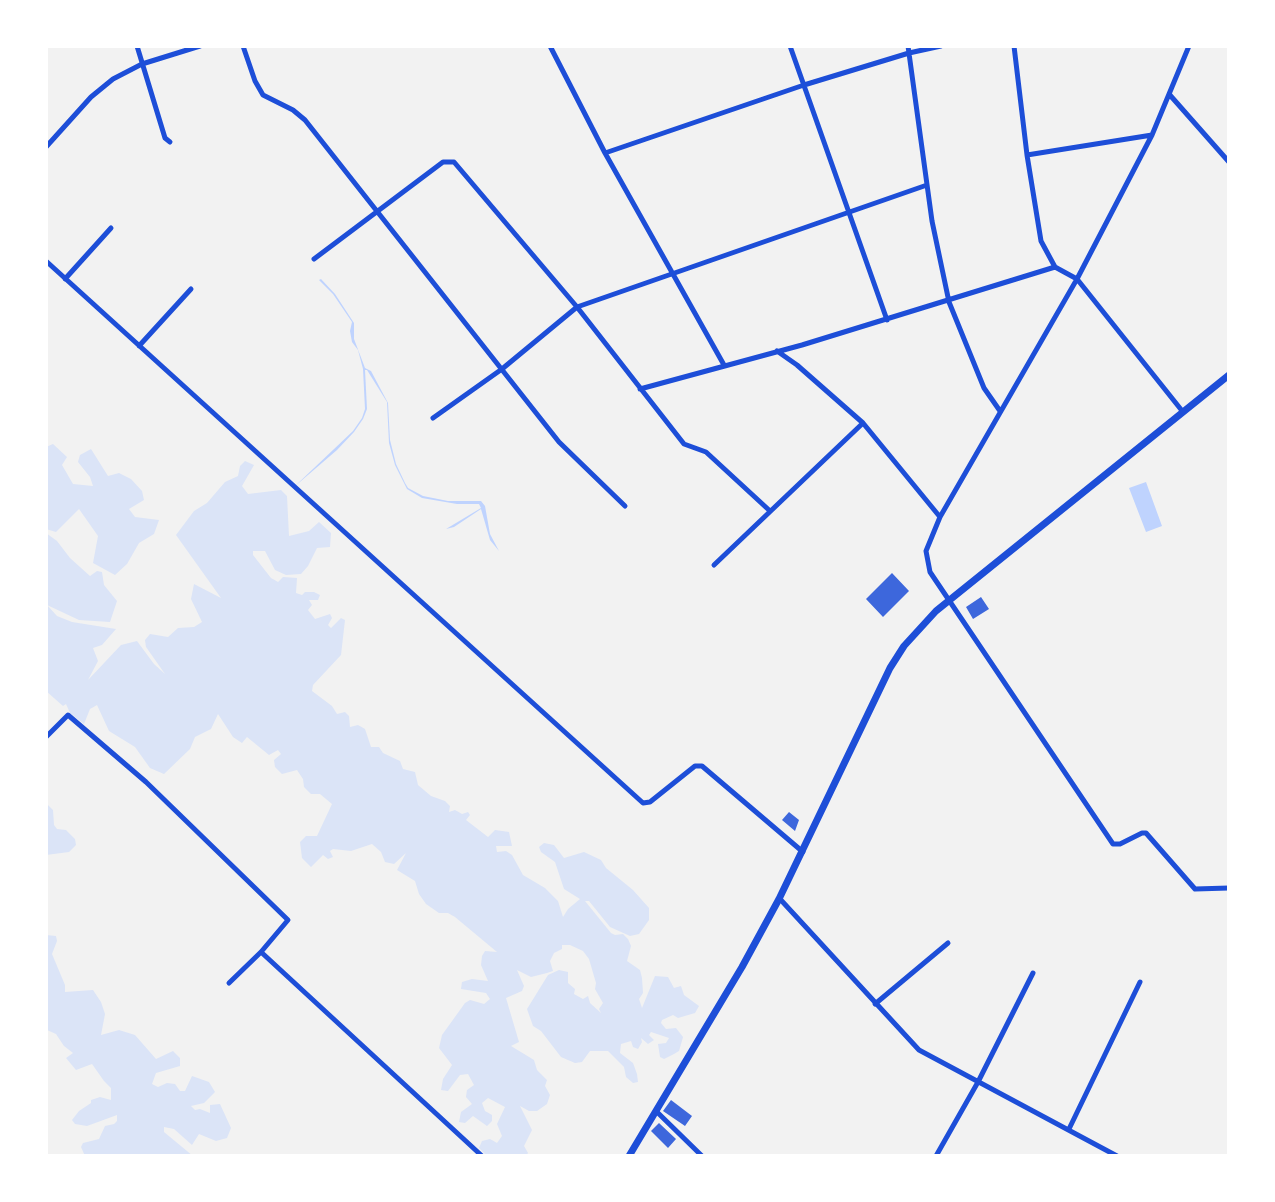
<!DOCTYPE html>
<html>
<head>
<meta charset="utf-8">
<style>
	body { margin:0 }
	#map { position:relative; width:1275px; height:1202px; overflow:hidden; background:#f2f2f2; font-family:Arial,sans-serif }
	canvas { display:block }
	.frame { position:absolute; inset:0; border:48px solid #fff; pointer-events:none }
</style>
</head>
<body>
<div id="map">
<canvas width="1275" height="1202"></canvas>
<div class="frame"></div>
</div>
<script>
const ctx = document.querySelector('canvas').getContext('2d');
ctx.lineJoin = 'round';
function fill(path, color) {
  ctx.fillStyle = color;
  ctx.fill(path, 'evenodd');
}
function poly(rows) {
  const path = new Path2D();
  for (const r of rows) {
    path.moveTo(r[0], r[1]);
    for (let i = 2; i < r.length; i += 2) path.lineTo(r[i], r[i + 1]);
  }
  return path;
}
function trace(path, color, width, dash) {
  ctx.strokeStyle = color;
  ctx.lineWidth = width;
  ctx.lineCap = dash ? 'butt' : 'round';
  ctx.setLineDash(dash || []);
  ctx.stroke(path);
}
fill(poly([
	[53,444,67,457,62,465,73,484,93,486,90,477,78,462,80,455,91,449,108,476,119,473,131,479,142,491,144,500,129,509,135,517,159,520,154,534,139,543,127,564,115,575,93,563,98,536,79,509,56,532,46,529,46,447],
	[245,461,254,465,242,486,248,494,281,490,287,496,289,536,309,531,319,522,331,533,330,547,317,548,308,566,301,574,286,575,275,570,265,551,253,551,253,555,271,578,278,582,283,577,297,578,296,593,302,595,305,592,314,592,320,595,318,600,309,600,312,605,308,610,315,619,330,614,332,618,328,625,331,628,341,618,345,620,341,655,313,685,312,691,332,706,337,714,345,712,349,716,350,727,358,725,365,729,371,747,379,747,383,753,400,761,403,769,415,772,418,785,431,796,445,801,450,806,449,812,455,810,462,814,468,812,470,815,466,820,488,837,495,830,509,832,512,846,496,846,497,852,506,851,512,855,523,875,545,888,558,901,563,917,568,909,580,899,564,889,555,862,541,852,539,847,544,843,554,845,564,858,584,852,601,860,606,868,633,890,649,908,649,920,639,934,630,936,610,927,589,901,585,901,611,933,615,935,623,934,628,939,631,946,627,961,640,970,642,978,643,993,639,999,642,1008,655,976,668,977,674,988,681,986,684,995,699,1006,695,1013,678,1018,673,1015,662,1020,661,1023,666,1029,676,1028,683,1037,679,1051,674,1054,664,1059,660,1057,658,1044,666,1043,669,1038,651,1032,649,1035,654,1040,648,1044,641,1038,642,1042,638,1049,633,1047,631,1041,621,1044,620,1053,633,1063,637,1074,638,1082,633,1083,626,1077,624,1067,608,1051,590,1051,582,1062,575,1063,561,1057,541,1031,533,1026,527,1009,548,975,559,970,568,972,568,983,575,989,574,994,583,999,588,996,590,1003,601,1013,599,1009,603,1003,595,989,596,983,589,959,583,951,570,945,562,945,562,949,554,953,550,961,553,971,547,973,531,977,517,970,524,986,522,991,506,998,519,1042,511,1046,534,1060,537,1070,547,1080,545,1086,550,1095,547,1104,537,1111,529,1111,520,1106,532,1130,524,1146,528,1153,526,1156,487,1156,479,1148,482,1141,490,1139,497,1143,502,1136,497,1124,505,1107,488,1098,482,1103,485,1111,492,1115,492,1121,487,1126,473,1116,465,1123,459,1122,461,1112,472,1104,466,1097,467,1090,474,1085,468,1074,460,1075,448,1091,441,1090,443,1079,452,1065,439,1048,442,1035,465,1003,470,1000,484,1004,490,999,486,993,461,989,462,982,472,979,488,981,481,965,482,956,485,951,497,952,455,917,448,913,439,913,426,904,419,894,415,881,397,870,406,853,394,864,385,862,381,852,372,844,351,851,333,849,330,851,333,857,328,859,323,855,311,867,302,858,300,842,306,836,317,836,332,804,320,794,311,794,304,787,303,779,297,770,282,774,275,767,274,760,281,754,278,750,269,755,247,737,242,743,233,737,218,714,211,729,195,737,190,749,164,774,150,768,135,747,109,731,97,705,90,709,84,724,70,713,66,704,63,706,46,691,46,533,57,541,70,558,90,576,97,571,102,572,104,585,117,601,110,622,79,620,47,605,57,616,72,622,116,629,102,645,93,648,98,661,88,680,121,645,137,641,154,664,165,674,146,647,145,640,150,634,168,637,178,628,194,627,202,622,191,599,194,584,221,598,176,535,194,511,207,503,225,482,238,476,240,466],
	[46,803,53,810,54,825,57,829,66,830,75,839,76,845,69,852,46,855],
	[46,935,56,936,57,941,52,954,65,985,65,992,93,990,101,1002,105,1014,101,1035,119,1030,135,1035,156,1059,173,1051,180,1058,180,1066,156,1073,152,1084,158,1087,167,1083,175,1084,180,1091,185,1091,192,1076,209,1082,215,1092,204,1103,191,1106,195,1110,200,1109,210,1113,210,1105,220,1104,231,1128,227,1138,216,1141,199,1134,192,1145,174,1129,164,1127,164,1132,193,1156,85,1156,81,1147,83,1143,99,1139,105,1126,114,1124,117,1121,117,1115,87,1126,75,1124,72,1120,79,1111,91,1103,91,1100,100,1097,111,1100,111,1088,104,1081,92,1064,76,1070,66,1058,73,1053,64,1046,56,1034,47,1030]
]), '#dbe4f7');
fill(poly([
	[321,279,335,294,354,323,354,339,365,368,371,371,388,403,390,440,396,464,405,483,408,488,423,496,448,501,481,501,485,506,490,534,499,551,490,540,481,509,454,527,446,529,481,508,479,504,457,504,422,498,407,489,395,465,389,443,387,402,367,370,365,370,367,409,363,419,354,432,337,450,294,487,353,431,362,418,365,409,363,369,358,350,352,342,350,331,352,322,333,294,319,280],
	[1146,482,1162,526,1146,532,1129,488]
]), '#bfd3fe');
fill(poly([
	[892,573,909,591,883,617,866,599],
	[981,597,989,609,973,619,966,607],
	[789,812,799,820,795,831,782,820],
	[671,1100,692,1116,685,1126,663,1111],
	[659,1123,676,1139,668,1148,651,1131]
]), '#3d67dc');
trace(poly([
	[137,46,165,138,170,142],
	[243,46,255,81,263,95,293,110,305,120,559,442,625,506],
	[550,46,605,153,724,365],
	[790,46,887,320],
	[908,46,932,221,949,302,984,388,1000,411],
	[1014,46,1027,155,1041,241,1055,267],
	[1189,46,1152,135,1077,279,940,517,926,551,930,572,1113,844,1120,844,1142,833,1146,833,1195,889,1229,888],
	[1169,94,1229,162],
	[46,147,91,97,113,79,142,64,200,46],
	[605,153,804,85,909,53,941,46],
	[1027,155,1152,135],
	[314,259,443,162,454,162,577,307,684,444,706,452,770,511],
	[46,261,643,803,650,802,695,766,702,766,803,852],
	[65,279,111,228],
	[139,346,191,289],
	[777,351,797,365,863,423,940,517],
	[640,389,802,345,1055,267,1077,279,1183,412],
	[433,418,502,369,577,307,927,185],
	[714,565,863,423],
	[46,737,68,715,146,782,288,920,261,952,229,983],
	[780,899,919,1050,1117,1156],
	[261,952,482,1156],
	[875,1004,948,943],
	[656,1111,702,1156],
	[1069,1129,1140,982],
	[936,1156,978,1082,1033,973]
]), '#1d4ed8', 5);
trace(poly([
	[629,1156,742,967,779,899,890,668,904,646,936,611,1229,375]
]), '#1d4ed8', 7);
</script>
</body>
</html>
